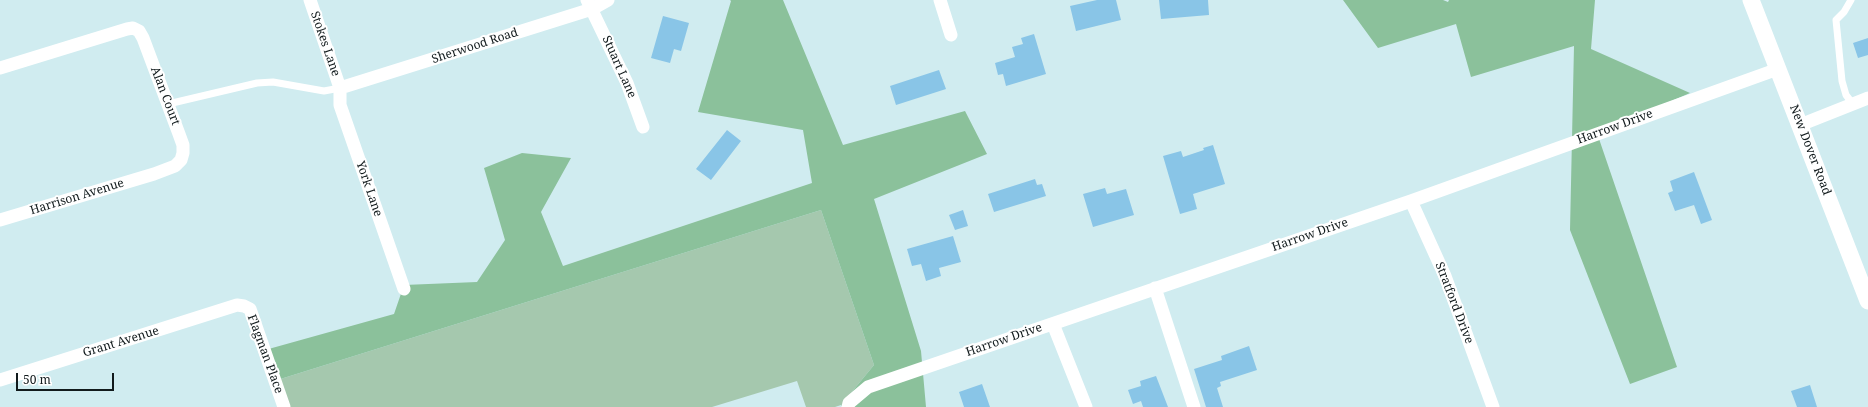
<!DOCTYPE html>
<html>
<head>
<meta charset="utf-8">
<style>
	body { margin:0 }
	#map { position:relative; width:1868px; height:407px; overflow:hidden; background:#d0ecf0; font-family:"Noto Serif",serif }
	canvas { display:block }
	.scale { position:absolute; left:16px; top:373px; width:98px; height:18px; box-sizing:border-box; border:2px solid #111a1c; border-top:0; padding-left:5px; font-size:12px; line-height:14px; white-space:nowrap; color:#111a1c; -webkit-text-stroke:3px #fff; paint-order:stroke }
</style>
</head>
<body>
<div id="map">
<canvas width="1868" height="407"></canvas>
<div class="scale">50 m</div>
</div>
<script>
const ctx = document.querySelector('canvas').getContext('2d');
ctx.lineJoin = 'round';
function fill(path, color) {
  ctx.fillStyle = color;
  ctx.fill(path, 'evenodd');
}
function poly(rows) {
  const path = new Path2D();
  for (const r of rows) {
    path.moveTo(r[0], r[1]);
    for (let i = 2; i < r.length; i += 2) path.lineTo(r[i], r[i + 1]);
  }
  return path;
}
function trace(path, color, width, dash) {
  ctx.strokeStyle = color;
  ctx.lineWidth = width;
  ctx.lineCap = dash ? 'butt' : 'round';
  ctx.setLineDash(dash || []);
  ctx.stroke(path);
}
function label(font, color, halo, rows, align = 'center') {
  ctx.font = font + ' "Noto Serif",serif';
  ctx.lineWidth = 4;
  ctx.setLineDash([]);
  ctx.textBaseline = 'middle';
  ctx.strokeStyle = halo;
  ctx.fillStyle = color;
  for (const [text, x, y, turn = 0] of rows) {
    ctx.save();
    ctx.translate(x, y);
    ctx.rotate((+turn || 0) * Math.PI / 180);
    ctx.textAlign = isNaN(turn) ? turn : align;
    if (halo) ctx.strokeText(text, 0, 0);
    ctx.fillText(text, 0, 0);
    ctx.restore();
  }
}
fill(poly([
	[821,210,874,365,841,405,835,407,806,407,797,381,712,407,286,407,274,381]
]), '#a5c8ae');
fill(poly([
	[730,0,783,0,843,145,965,111,987,154,874,199,921,351,926,407,843,407,841,405,874,365,821,210,274,381,265,350,394,314,404,285,477,282,505,240,484,168,522,153,571,158,541,212,563,266,812,183,803,130,698,112,731,1],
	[1343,0,1443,0,1448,2,1449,0,1595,0,1591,49,1690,93,1597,133,1677,367,1630,384,1570,230,1574,46,1471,77,1456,24,1378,48]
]), '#8bc19b');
fill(poly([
	[1097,0,1116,0,1121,20,1076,31,1070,6],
	[1159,0,1208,0,1209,15,1161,19],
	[663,16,689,23,681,51,674,49,670,63,651,58],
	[1034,34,1046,74,1006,86,1003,74,998,75,995,63,1015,57,1012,47,1023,44,1021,38],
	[1868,38,1868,55,1858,58,1853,43],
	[939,70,946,89,896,105,890,86],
	[727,130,741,141,711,180,696,169],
	[1213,145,1225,184,1193,194,1197,209,1180,214,1163,156,1181,151,1183,157,1204,150,1203,148],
	[1694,172,1712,220,1701,224,1694,205,1675,211,1668,193,1673,191,1670,181],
	[1035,179,1037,185,1042,184,1046,196,994,212,988,194],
	[1105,188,1107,194,1126,189,1134,215,1093,227,1083,194],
	[963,210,968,226,955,230,949,215],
	[953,236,961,262,939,268,941,276,926,281,921,264,912,266,907,249],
	[1249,346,1257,370,1220,382,1221,386,1217,388,1223,407,1206,407,1194,369,1222,360,1221,356],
	[1156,376,1168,407,1143,407,1141,401,1133,404,1128,390,1141,386,1140,381],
	[982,384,990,407,964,407,959,392],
	[1810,385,1817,407,1797,407,1791,391]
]), '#89c5e7');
trace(poly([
	[1851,0,1844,12,1836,20,1842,81,1846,95,1853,104],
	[168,104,257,83,273,82,324,91,340,88]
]), '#fff', 7);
trace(poly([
	[310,0,340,88,340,105,404,289],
	[587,0,627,83,643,127],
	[940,0,951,35],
	[0,68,127,29,133,28,139,31,143,38,179,134,183,145,183,153,181,160,175,166,154,174,0,220],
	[340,88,592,9,608,0],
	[1800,125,1868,98],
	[1411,201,1445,276,1493,407],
	[1155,288,1194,407],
	[1053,324,1086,407],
	[0,380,237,305,244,306,250,309,284,407],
	[848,407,849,403,868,387,1411,201,1778,69]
]), '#fff', 13);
trace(poly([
	[1751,0,1868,301]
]), '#fff', 17);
label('12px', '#111a1c', '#fff', [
	["Stokes Lane",325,44,71],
	["Sherwood Road",475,46,-18],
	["Stuart Lane",619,67,66],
	["Alan Court",165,96,69],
	["Harrow Drive",1615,127,-20],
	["New Dover Road",1810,150,69],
	["York Lane",369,189,71],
	["Harrison Avenue",77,197,-17],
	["Harrow Drive",1310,235,-19],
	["Stratford Drive",1454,303,69],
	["Harrow Drive",1004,340,-19],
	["Grant Avenue",121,342,-17],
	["Flagman Place",265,354,70]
]);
</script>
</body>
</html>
